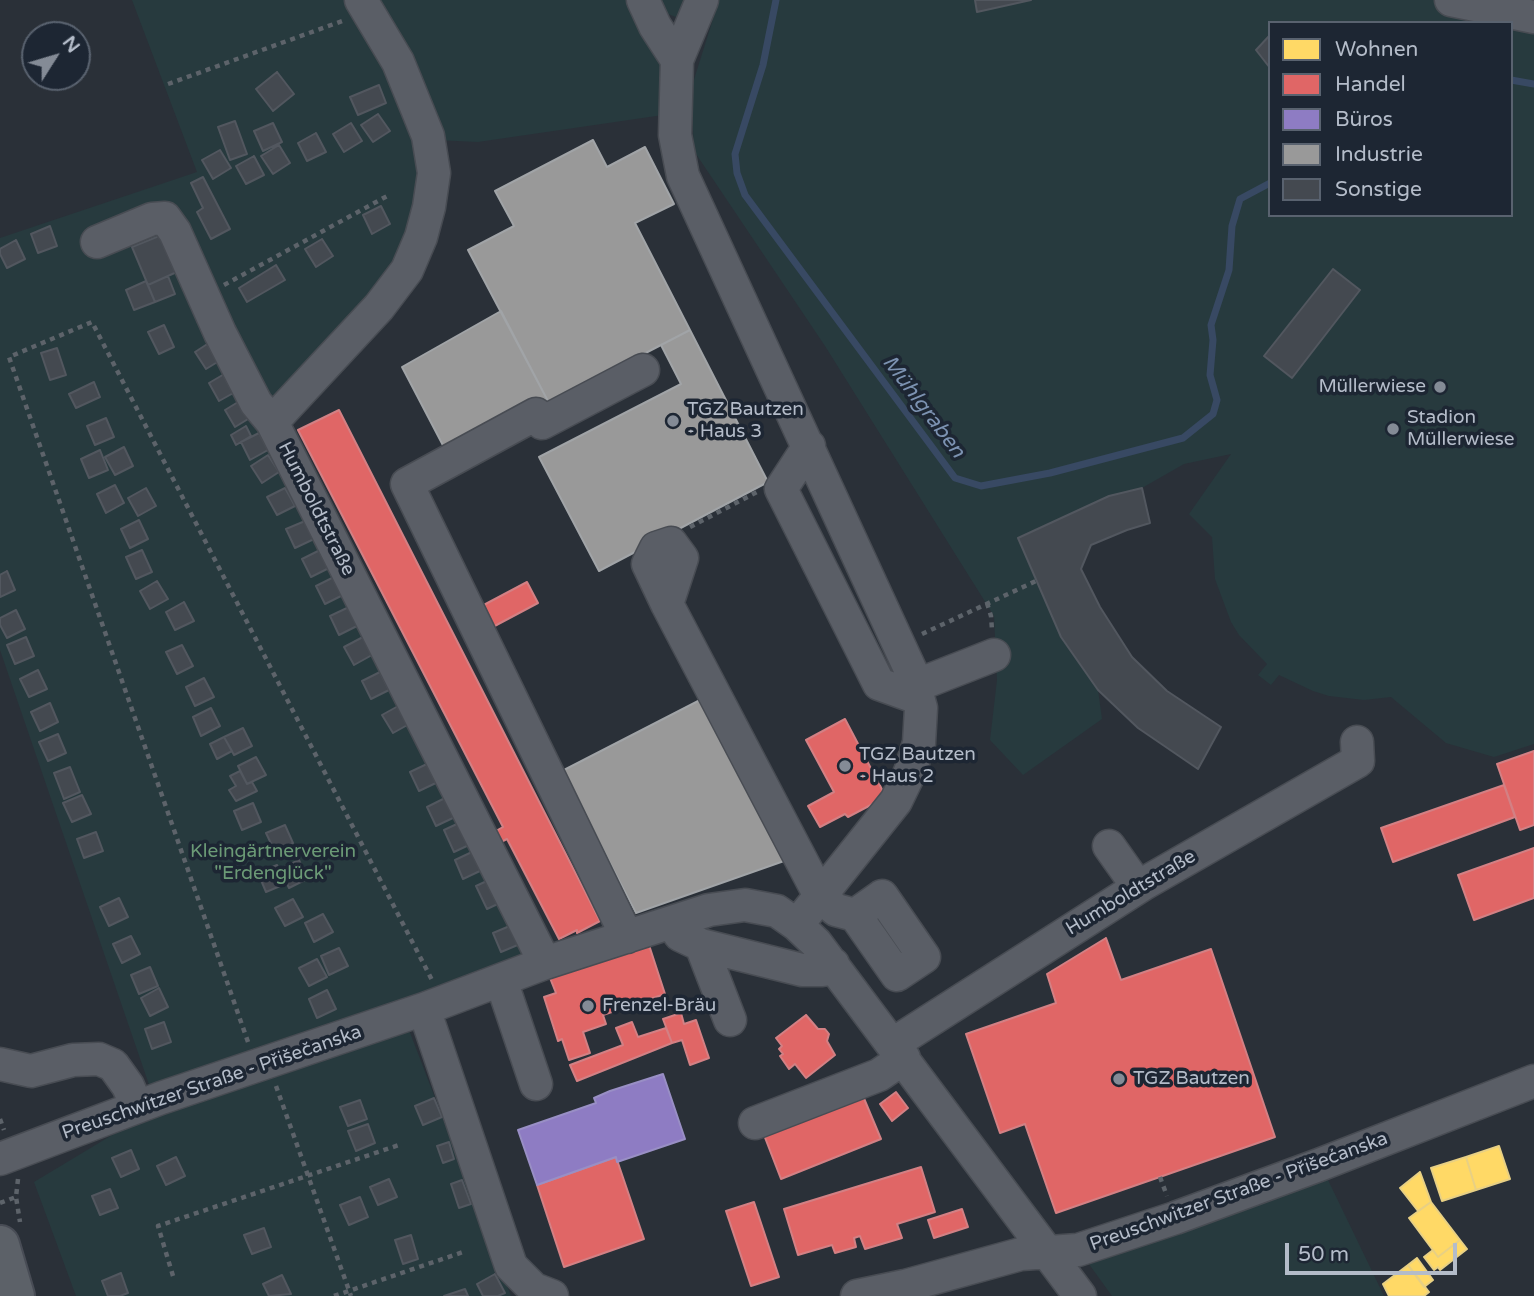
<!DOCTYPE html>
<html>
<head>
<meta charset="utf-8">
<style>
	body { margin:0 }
	#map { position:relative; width:1534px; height:1296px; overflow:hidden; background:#2a3038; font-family:"Varela Round",sans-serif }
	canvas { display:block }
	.legend { position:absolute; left:1268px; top:21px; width:245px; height:196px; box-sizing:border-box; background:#1d2633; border:2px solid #59626f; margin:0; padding:9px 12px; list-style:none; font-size:21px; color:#b4bcc9 }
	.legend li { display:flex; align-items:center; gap:14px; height:35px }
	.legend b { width:35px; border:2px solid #59626f }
	.north { position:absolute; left:21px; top:21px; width:70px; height:70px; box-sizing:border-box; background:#1d2633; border:2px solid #59626f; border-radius:50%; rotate:53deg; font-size:19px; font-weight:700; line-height:28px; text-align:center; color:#b4bcc9 }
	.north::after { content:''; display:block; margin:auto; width:24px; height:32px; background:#848b96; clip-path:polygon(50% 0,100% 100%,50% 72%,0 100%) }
	.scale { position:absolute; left:1285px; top:1243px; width:172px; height:32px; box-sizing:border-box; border:4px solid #b4bcc9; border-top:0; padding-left:9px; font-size:21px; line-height:24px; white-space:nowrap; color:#b4bcc9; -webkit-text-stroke:5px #1d2633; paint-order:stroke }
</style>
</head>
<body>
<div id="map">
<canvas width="1534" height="1296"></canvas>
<ul class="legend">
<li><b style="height:19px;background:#ffd966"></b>Wohnen</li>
<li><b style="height:19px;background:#e06666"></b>Handel</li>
<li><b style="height:19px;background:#8e7cc3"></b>Büros</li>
<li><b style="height:19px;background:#999"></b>Industrie</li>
<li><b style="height:19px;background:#444950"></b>Sonstige</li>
</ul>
<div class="north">N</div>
<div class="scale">50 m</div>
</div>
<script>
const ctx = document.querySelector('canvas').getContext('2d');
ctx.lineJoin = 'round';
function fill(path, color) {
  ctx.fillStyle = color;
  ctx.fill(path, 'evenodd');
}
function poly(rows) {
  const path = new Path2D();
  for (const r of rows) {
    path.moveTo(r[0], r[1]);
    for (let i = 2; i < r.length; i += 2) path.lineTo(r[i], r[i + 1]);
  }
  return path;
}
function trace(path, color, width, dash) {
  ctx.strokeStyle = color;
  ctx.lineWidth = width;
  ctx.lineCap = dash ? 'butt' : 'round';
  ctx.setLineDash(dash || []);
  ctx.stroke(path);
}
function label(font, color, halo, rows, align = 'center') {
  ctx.font = font + ' "Varela Round",sans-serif';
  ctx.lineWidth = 7;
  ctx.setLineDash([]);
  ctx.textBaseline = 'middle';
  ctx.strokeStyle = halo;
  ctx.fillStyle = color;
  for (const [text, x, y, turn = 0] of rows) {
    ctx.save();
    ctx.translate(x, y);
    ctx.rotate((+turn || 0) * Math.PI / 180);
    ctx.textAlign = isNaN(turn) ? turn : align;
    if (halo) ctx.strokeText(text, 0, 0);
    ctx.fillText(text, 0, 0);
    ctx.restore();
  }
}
fill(poly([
	[132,0,354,0,428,170,402,268,260,423,531,952,399,1004,511,1296,76,1296,34,1182,157,1108,0,650,0,238,197,172],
	[370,0,635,0,664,63,663,115,478,142,435,140],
	[657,0,688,0,679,16,676,17,668,14],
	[719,0,1534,0,1534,744,1494,757,1446,743,1391,697,1364,700,1329,696,1313,691,1279,675,1271,685,1258,675,1267,664,1239,635,1231,622,1215,579,1212,537,1189,514,1231,454,1184,464,1142,488,1018,538,1061,637,1098,690,1102,719,1023,775,990,740,997,680,994,616,825,346,694,151,691,89],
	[1270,23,1511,23,1511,215,1270,215],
	[1328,1180,1384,1296,1112,1296,1086,1260]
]), '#273a3e');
const homes = poly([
	[1499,1146,1510,1179,1476,1190,1466,1157,1499,1146],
	[1466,1157,1476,1190,1442,1201,1431,1168,1466,1157],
	[1420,1172,1431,1202,1418,1211,1400,1188,1420,1172],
	[1431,1202,1460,1240,1438,1257,1409,1218,1431,1202],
	[1460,1240,1467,1249,1440,1270,1438,1267,1434,1270,1424,1257,1433,1250,1438,1257,1460,1240],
	[1417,1258,1433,1280,1424,1287,1408,1265,1417,1258],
	[1408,1265,1429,1292,1424,1296,1389,1296,1383,1284,1408,1265]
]);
fill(homes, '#ffd966');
trace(homes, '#e8d084', 2);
const shops = poly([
	[339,410,600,921,577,933,577,930,559,939,507,839,499,843,494,832,503,827,298,430,339,410],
	[527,582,538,603,489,629,478,608,527,582],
	[845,719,886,797,848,817,845,814,820,827,808,806,834,792,806,740,845,719],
	[1534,751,1534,825,1520,830,1497,764,1534,751],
	[1504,785,1515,817,1393,862,1381,828,1504,785],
	[1534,848,1534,898,1474,920,1458,875,1534,848],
	[1106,938,1121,980,1211,949,1275,1137,1056,1213,1025,1124,1000,1133,966,1034,1056,1003,1047,974,1106,938],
	[649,945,665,994,603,1015,606,1024,583,1032,590,1053,569,1060,562,1039,558,1041,544,997,556,993,550,978,649,945],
	[681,1013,684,1024,696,1020,709,1058,690,1065,682,1040,672,1043,663,1019,681,1013],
	[806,1015,818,1029,825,1029,829,1034,827,1041,835,1055,806,1078,795,1064,789,1069,780,1056,783,1054,779,1049,782,1046,776,1038,806,1015],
	[632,1022,638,1037,666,1028,672,1043,577,1081,570,1065,623,1045,616,1028,632,1022],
	[896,1092,908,1108,892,1121,880,1104,896,1092],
	[863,1096,881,1139,781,1179,764,1135,863,1096],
	[616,1157,644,1239,564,1267,537,1185,616,1157],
	[921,1167,935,1212,897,1224,902,1238,865,1249,860,1236,854,1238,856,1247,835,1253,832,1245,798,1255,784,1209,921,1167],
	[754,1202,779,1277,751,1286,726,1211,754,1202],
	[962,1209,968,1227,934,1238,928,1220,962,1209]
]);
fill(shops, '#e06666');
trace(shops, '#d38084', 2);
const offices = poly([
	[663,1074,685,1139,617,1162,616,1157,537,1185,518,1130,596,1103,594,1098,610,1091,663,1074]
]);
fill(offices, '#8e7cc3');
trace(offices, '#998fc5', 2);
const industry = poly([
	[593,140,607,167,645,147,674,204,635,223,690,330,549,403,468,250,514,226,495,191,593,140],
	[501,311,549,403,448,455,402,367,501,311],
	[690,330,768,482,599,571,539,457,681,384,661,345,690,330],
	[702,699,784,861,636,913,562,771,702,699]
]);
fill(industry, '#999');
trace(industry, '#a1a4a7', 2);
trace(poly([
	[776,0,763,65,735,154,737,173,745,195,955,478,981,486,1050,473,1183,438,1213,414,1217,400,1210,375,1213,340,1211,325,1229,270,1232,226,1240,199,1270,183],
	[1511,80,1534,84]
]), '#384963', 7);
const building = poly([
	[975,0,1031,0,977,12,975,0],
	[1270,35,1270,68,1256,50,1270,35],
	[277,72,294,94,273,111,256,89,277,72],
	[379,85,386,103,358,115,350,97,379,85],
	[378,114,390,131,373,142,361,125,378,114],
	[235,121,247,154,230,160,218,127,235,121],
	[273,123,282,142,263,151,254,131,273,123],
	[351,123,362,141,344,152,333,134,351,123],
	[316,133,326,152,307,161,298,143,316,133],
	[279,145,290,163,273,174,261,156,279,145],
	[220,150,231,168,213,179,202,160,220,150],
	[254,156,264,175,246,184,236,166,254,156],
	[203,177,230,229,211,239,197,212,203,208,191,183,203,177],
	[381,206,390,224,372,234,363,215,381,206],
	[50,226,57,246,38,253,31,234,50,226],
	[164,234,179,271,148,285,132,247,164,234],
	[322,239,333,256,316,267,305,249,322,239],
	[16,240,25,259,7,268,0,254,0,249,16,240],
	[276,265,285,280,247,302,239,288,276,265],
	[1333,269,1360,290,1292,378,1264,356,1333,269],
	[168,276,175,294,155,302,148,285,168,276],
	[146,281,155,302,134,310,126,290,146,281],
	[164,325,174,347,159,354,148,332,164,325],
	[212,341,224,358,206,369,195,352,212,341],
	[57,348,66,375,50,380,41,353,57,348],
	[226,373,237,391,219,401,209,383,226,373],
	[94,382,100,397,76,408,69,394,94,382],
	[243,399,253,416,235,427,225,410,243,399],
	[106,418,114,437,95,445,87,426,106,418],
	[246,426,251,436,236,445,231,435,246,426],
	[259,433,268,450,250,460,241,442,259,433],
	[124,447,133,466,115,475,105,457,124,447],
	[100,450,108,470,89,478,81,459,100,450],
	[268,455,279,472,262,483,251,466,268,455],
	[115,485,124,503,106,513,97,494,115,485],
	[146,488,156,506,138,516,128,498,146,488],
	[285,488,295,506,277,515,267,497,285,488],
	[1142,488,1150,523,1127,530,1091,545,1081,569,1100,607,1132,657,1167,691,1221,727,1198,769,1138,728,1098,690,1061,637,1018,538,1109,496,1142,488],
	[139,520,148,539,130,548,121,529,139,520],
	[305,521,314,539,295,548,286,529,305,521],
	[142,550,152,572,136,579,126,557,142,550],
	[320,550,329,568,311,577,302,559,320,550],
	[7,571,15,590,0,597,0,575,7,571],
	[334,577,343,595,325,604,316,586,334,577],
	[157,581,168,599,150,609,140,591,157,581],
	[184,602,194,621,175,630,166,612,184,602],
	[349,607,357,626,339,635,330,616,349,607],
	[16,610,25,629,7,638,0,625,0,618,16,610],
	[26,637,34,656,15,664,7,645,26,637],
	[363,637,372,655,354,665,344,647,363,637],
	[182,645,193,666,177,674,166,652,182,645],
	[38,670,47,689,29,697,20,679,38,670],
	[380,672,389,690,371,699,362,681,380,672],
	[204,678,214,697,195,706,186,687,204,678],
	[50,703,58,722,40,731,31,712,50,703],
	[400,705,411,723,393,733,382,715,400,705],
	[211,708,220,726,201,736,193,717,211,708],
	[243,728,252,746,234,755,224,737,243,728],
	[58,734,66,753,48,761,39,742,58,734],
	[224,737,232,751,217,759,210,744,224,737],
	[256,757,266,775,247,784,238,766,256,757],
	[429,763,438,782,419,791,410,772,429,763],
	[70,767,80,792,64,799,54,773,70,767],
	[240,771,247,784,252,782,257,791,236,801,229,790,236,786,230,776,240,771],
	[82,795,91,814,72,822,63,803,82,795],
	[445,798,455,817,436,826,427,807,445,798],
	[253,803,261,822,242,830,234,811,253,803],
	[459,823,469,845,454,852,444,830,459,823],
	[285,825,293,843,275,852,266,833,285,825],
	[96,832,103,851,84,858,77,839,96,832],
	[474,851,482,870,463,879,455,860,474,851],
	[299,860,307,879,289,888,280,869,299,860],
	[277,865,285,884,266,892,258,873,277,865],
	[491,879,502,902,487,909,476,886,491,879],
	[119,898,128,917,109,926,100,907,119,898],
	[293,899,303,917,285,926,275,908,293,899],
	[323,914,333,932,314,942,305,923,323,914],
	[512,925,520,944,501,952,493,933,512,925],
	[131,936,140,954,122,963,113,944,131,936],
	[339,948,348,966,329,975,321,956,339,948],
	[317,959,327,977,309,986,299,968,317,959],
	[150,967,158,986,139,994,131,975,150,967],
	[159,988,168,1007,150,1016,141,998,159,988],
	[327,990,336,1009,317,1018,309,999,327,990],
	[164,1022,171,1042,152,1049,145,1029,164,1022],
	[434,1098,442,1117,423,1125,415,1106,434,1098],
	[360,1100,367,1119,348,1126,340,1107,360,1100],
	[368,1124,375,1143,356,1151,348,1131,368,1124],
	[449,1142,454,1159,443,1163,437,1146,449,1142],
	[131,1150,139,1169,121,1177,112,1158,131,1150],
	[176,1157,185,1176,166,1185,157,1166,176,1157],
	[389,1179,397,1197,378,1205,370,1187,389,1179],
	[462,1180,471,1204,459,1208,451,1184,462,1180],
	[110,1189,118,1208,100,1215,92,1196,110,1189],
	[360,1197,368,1217,349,1225,340,1205,360,1197],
	[264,1228,271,1247,252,1254,244,1235,264,1228],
	[411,1235,418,1259,403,1264,395,1240,411,1235],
	[121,1273,128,1293,120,1296,108,1296,102,1281,121,1273],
	[495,1274,505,1293,498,1296,483,1296,477,1284,495,1274],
	[282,1275,291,1294,269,1296,263,1284,282,1275],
	[465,1289,468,1296,444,1296,465,1289]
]);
fill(building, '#444950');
trace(building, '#52575f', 2);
const minor = poly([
	[643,0,655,26,677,60],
	[702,0,677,60,675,135,683,176,911,671,921,708,919,743,910,772,896,801,797,925],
	[1451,0,1534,17],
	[97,242,152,219,165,218,175,232,220,333,256,403,272,422,545,963],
	[272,422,379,307,407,270,421,237,429,207,434,173,428,136,398,62,361,0],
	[809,446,781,489,879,684,918,698],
	[667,604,682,558,671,543,656,548,648,564,667,604,820,896,836,910,855,915,897,975,924,957,882,896,855,915],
	[915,686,994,655],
	[1109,846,1138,887],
	[672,923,680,935,701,945,802,970,823,970,833,964],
	[627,937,407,484,536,414,542,423,643,370],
	[701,945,730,1020],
	[501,980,536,1084],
	[424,1009,511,1266,534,1289,552,1296],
	[893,1044,1145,883,1358,761,1357,742],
	[0,1064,31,1071,73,1060,99,1059,113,1065,128,1086,137,1107],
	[755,1123,879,1075,904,1058],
	[0,1159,161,1098,424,1009,545,963,709,910,745,905,777,911,797,925,816,943,1080,1296],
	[857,1296,905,1286,1021,1254,1078,1250,1175,1218,1319,1165,1534,1081]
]);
const major = poly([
	[0,1245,15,1296]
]);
trace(minor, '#484c53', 35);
trace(major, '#484c55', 42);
trace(poly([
	[168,84,345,20],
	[224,285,389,195],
	[690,527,757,492],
	[987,603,991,616,992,630],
	[922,634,1036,581],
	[248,1042,9,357,92,322,432,980],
	[276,1086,351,1296],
	[0,1119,4,1130],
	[1160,1177,1167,1196],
	[18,1179,16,1197,20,1222],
	[0,1203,16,1197],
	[173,1276,158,1226,399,1145],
	[334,1296,466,1251]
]), '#5d636a', 4.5, [5, 5]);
trace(minor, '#5a5e66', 32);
trace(major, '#5c6168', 38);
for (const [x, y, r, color] of [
	[1440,387,7,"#848b96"],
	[673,421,7,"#848b96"],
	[1393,429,7,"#848b96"],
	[845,766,7,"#848b96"],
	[588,1006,7,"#848b96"],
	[1119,1079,7,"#848b96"]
]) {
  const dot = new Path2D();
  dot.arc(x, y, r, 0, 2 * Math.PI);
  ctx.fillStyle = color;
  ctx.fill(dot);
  trace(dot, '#1d2633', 2.5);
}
label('19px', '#b4bcc9', '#1d2633', [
	["Müllerwiese",1426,387,"right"],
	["TGZ Bautzen",687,410],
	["- Haus 3",687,432],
	["Stadion",1407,418],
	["Müllerwiese",1407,440],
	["TGZ Bautzen",859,755],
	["- Haus 2",859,777],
	["Frenzel-Bräu",602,1006],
	["TGZ Bautzen",1133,1079]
], 'left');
label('19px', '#b4bcc9', '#1d2633', [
	["Humboldtstraße",316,509,63],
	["Humboldtstraße",1131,893,-31],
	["Preuschwitzer Straße - Přišečanska",212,1083,-19],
	["Preuschwitzer Straße - Přišećanska",1239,1192,-20]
]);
label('19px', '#6b9a76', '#1d2633', [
	["Kleingärtnerverein",273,852],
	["\"Erdenglück\"",273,874]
]);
label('italic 21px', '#7c92b1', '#1d2633', [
	["Mühlgraben",923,407,53]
]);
</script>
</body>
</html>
